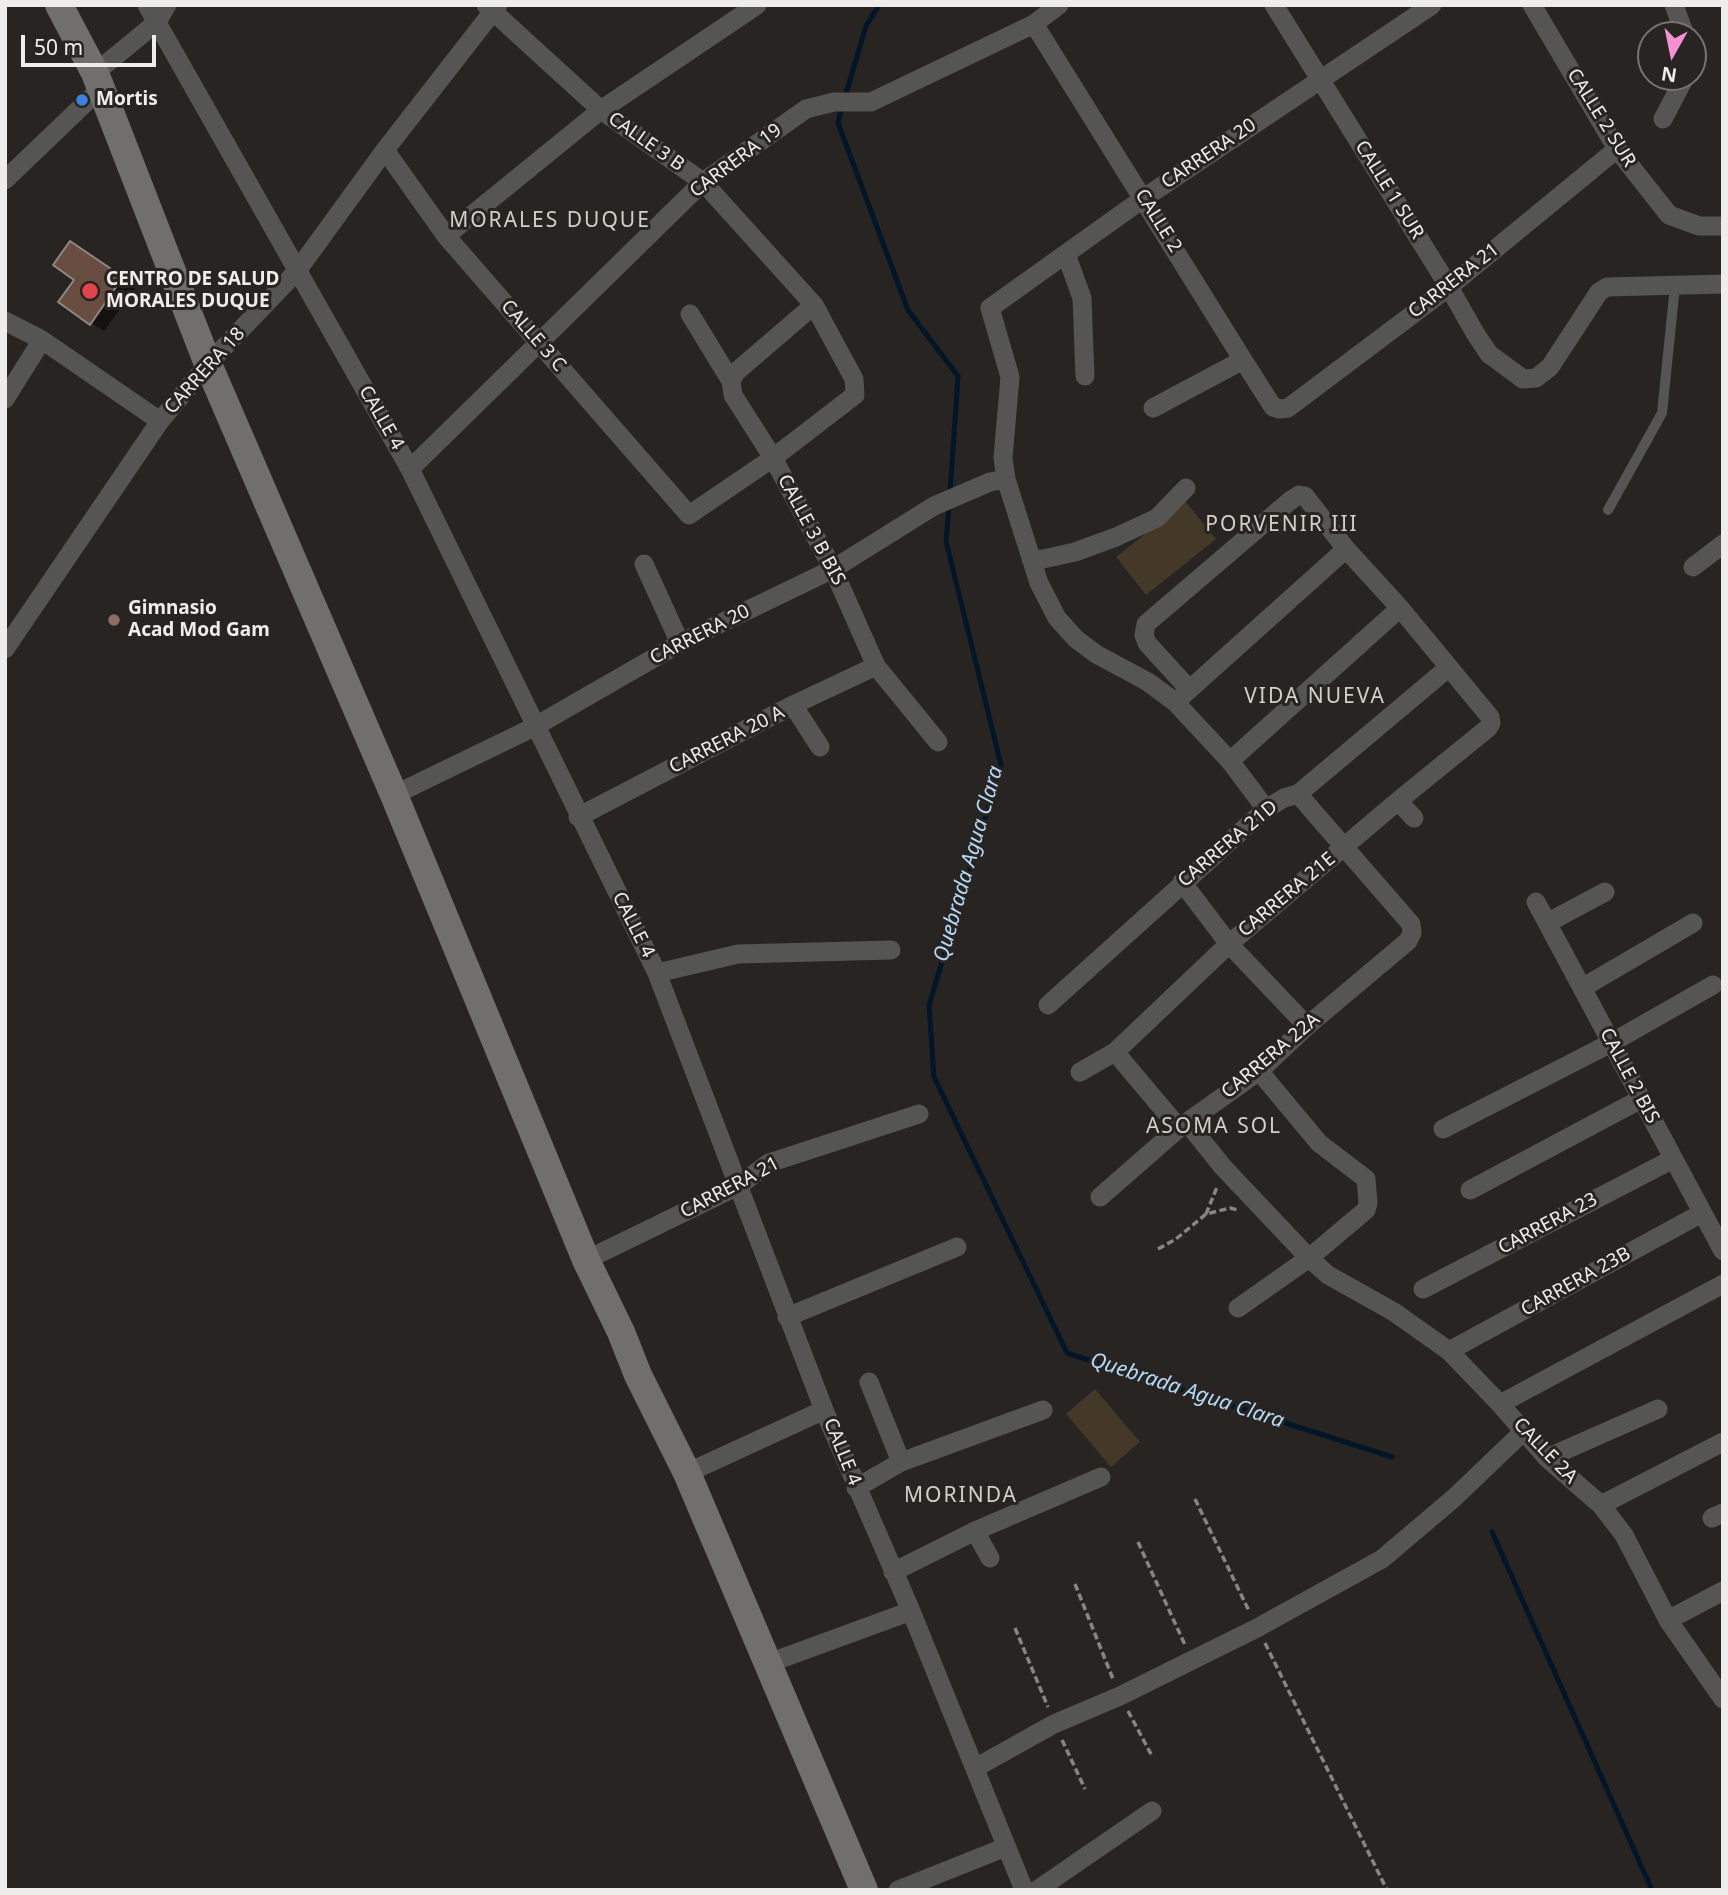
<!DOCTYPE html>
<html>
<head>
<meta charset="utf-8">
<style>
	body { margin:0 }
	#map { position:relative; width:1728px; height:1895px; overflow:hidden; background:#272421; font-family:"Noto Sans",sans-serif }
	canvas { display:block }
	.frame { position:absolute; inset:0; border:7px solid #efedeb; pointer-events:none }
	.north { position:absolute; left:1637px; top:21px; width:70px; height:70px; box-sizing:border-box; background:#272421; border:2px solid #777472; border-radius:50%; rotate:189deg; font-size:19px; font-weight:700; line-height:28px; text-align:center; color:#efedeb }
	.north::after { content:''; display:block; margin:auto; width:24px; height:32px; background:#f491d3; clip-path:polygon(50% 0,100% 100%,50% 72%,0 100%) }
	.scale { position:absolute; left:21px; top:35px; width:135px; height:32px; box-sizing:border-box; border:4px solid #efedeb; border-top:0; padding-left:9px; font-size:21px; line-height:24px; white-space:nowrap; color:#efedeb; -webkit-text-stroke:5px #272421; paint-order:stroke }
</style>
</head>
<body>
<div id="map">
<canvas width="1728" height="1895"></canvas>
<div class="frame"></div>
<div class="north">N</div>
<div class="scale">50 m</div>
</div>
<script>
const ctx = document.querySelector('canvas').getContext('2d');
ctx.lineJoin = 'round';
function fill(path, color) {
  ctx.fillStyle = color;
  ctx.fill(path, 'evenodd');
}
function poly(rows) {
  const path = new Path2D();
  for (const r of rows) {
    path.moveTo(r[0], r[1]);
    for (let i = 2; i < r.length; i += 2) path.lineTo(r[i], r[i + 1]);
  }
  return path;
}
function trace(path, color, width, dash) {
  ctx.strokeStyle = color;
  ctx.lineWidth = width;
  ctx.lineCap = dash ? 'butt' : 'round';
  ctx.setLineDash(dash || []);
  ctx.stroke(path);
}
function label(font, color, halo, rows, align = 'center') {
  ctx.font = font + ' "Noto Sans",sans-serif';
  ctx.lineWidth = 6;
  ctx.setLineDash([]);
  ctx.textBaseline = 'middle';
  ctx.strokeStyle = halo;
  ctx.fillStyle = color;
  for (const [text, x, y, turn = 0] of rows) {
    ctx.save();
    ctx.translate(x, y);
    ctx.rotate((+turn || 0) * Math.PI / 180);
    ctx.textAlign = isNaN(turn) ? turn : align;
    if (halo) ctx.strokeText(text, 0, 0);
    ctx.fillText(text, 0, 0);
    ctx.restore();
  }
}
fill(poly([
	[1186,502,1216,539,1146,595,1116,557],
	[1095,1389,1140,1442,1111,1467,1066,1414]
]), '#443828');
fill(poly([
	[71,243,136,287,104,331,91,323,76,279]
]), '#0007');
trace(poly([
	[845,97,866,26,879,5],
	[842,106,838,123,908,310,958,376,950,493],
	[949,506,946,541,1001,765,929,1005,934,1077,1067,1353,1392,1457],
	[1492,1532,1652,1890]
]), '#031627', 5);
const building = poly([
	[70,241,123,277,90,325,58,302,74,280,53,265,70,241]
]);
fill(building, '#694d41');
trace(building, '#8e8886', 2);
trace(poly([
	[1206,1214,1217,1187],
	[1158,1249,1176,1239,1206,1214,1230,1208,1238,1210],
	[1195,1499,1249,1611],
	[1138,1542,1185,1645],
	[1075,1584,1113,1679],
	[1015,1628,1048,1707],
	[1265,1643,1387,1890],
	[1128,1711,1152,1756],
	[1062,1740,1085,1789]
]), '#878582', 3.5, [7, 3.5]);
trace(poly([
	[1608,510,1662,413,1675,286]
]), '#555553', 10);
trace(poly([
	[147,5,410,469,657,973,824,1410,911,1611,1024,1890],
	[1274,5,1449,287,1475,333,1489,354,1523,379,1536,378,1550,367,1599,292,1607,287,1723,284],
	[1532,5,1617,149,1669,215,1699,226,1723,226],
	[1674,5,1685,35],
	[1034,24,1243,360,1273,407,1280,409,1288,408,1449,287,1617,149],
	[95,73,157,22,167,5],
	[1663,119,1685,77],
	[385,150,446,236,689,515,773,458,855,395,854,379,814,305,703,182,601,110,486,5],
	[5,180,101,88],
	[446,236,601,110,757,5],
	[1066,254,1082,298,1085,376],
	[690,314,731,381,733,395,773,458,833,569,876,666,938,742],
	[5,321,42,340,160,421],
	[731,381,736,372,814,305],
	[5,399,42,340],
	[1153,408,1243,360],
	[410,469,703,182,806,109,834,102,871,102,1034,24,1059,5],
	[1031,559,1043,559,1075,552,1116,537,1157,518,1186,488],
	[644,564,680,643],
	[1693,567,1723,544],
	[5,649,160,421,208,364,297,271,385,150,498,5],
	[1180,698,1346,549],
	[793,705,820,747],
	[1230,761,1400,608],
	[394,795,534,727,680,643,833,569,934,506,990,482,1006,479],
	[1398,801,1414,818],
	[1266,809,1230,761,1175,702,1148,682,1096,654,1076,639,1057,618,1039,583,1006,479,1003,458,1010,377,990,308,1144,198,1432,5],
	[578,817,793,705,876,666],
	[1182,882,1229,944,1307,1026],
	[1536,902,1723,1251],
	[1547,923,1605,892],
	[657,973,738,954,891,950],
	[1582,988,1693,923],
	[1048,1005,1266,809,1284,798,1298,794,1448,668],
	[1115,1052,1179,1128],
	[1080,1072,1115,1052,1229,944,1398,801,1488,728,1491,723,1490,717,1400,608,1346,549,1305,496,1299,495,1291,500,1146,624,1144,635,1147,643,1188,688],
	[1187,1122,1222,1166,1309,1258,1328,1275,1394,1312,1449,1351,1500,1404,1547,1458,1601,1505,1624,1535,1668,1620,1723,1699],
	[1443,1129,1611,1043,1713,985],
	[1470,1190,1641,1099],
	[1100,1197,1179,1128,1259,1071,1307,1026,1408,941,1412,933,1411,924,1298,794],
	[586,1260,738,1186,769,1163,919,1114],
	[1423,1289,1673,1159],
	[1238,1308,1309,1258,1366,1210,1368,1203,1366,1179,1319,1143,1259,1071],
	[787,1317,957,1247],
	[1449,1351,1702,1213],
	[869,1382,901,1462],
	[1500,1404,1723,1284],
	[1547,1458,1658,1409],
	[687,1473,824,1410],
	[856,1488,901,1462,1043,1410],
	[1601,1505,1723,1442],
	[1712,1518,1723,1513],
	[975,1531,990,1558],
	[893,1572,975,1531,1101,1477],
	[1668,1620,1723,1591],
	[769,1663,911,1611],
	[975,1768,1054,1724,1120,1696,1257,1628,1382,1559,1454,1498,1524,1431],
	[898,1890,1006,1847],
	[1037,1890,1152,1811]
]), '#555553', 19);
trace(poly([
	[59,5,95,73,208,364,394,795,586,1260,621,1332,638,1375,687,1473,864,1890]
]), '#706f6c', 28);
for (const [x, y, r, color] of [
	[82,100,7,"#3f7fe0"],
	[90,291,9,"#e0444e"],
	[114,620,7,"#8d6e63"]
]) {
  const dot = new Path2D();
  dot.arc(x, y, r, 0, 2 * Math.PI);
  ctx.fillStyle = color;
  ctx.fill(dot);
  trace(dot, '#272421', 2.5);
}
label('bold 19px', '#efedeb', '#272421', [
	["Mortis",96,100],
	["CENTRO DE SALUD",106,280],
	["MORALES DUQUE",106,302],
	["Gimnasio",128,609],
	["Acad Mod Gam",128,631]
], 'left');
label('19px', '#efedeb', '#272421', [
	["CALLE 2 SUR",1601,118,58],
	["CALLE 3 B",646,142,35],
	["CARRERA 20",1209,154,-34],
	["CARRERA 19",736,161,-37],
	["CALLE 1 SUR",1389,190,58],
	["CALLE 2",1158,221,58],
	["CARRERA 21",1454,281,-38],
	["CALLE 3 C",533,336,49],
	["CARRERA 18",205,371,-48],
	["CALLE 4",381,418,60],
	["CALLE 3 B BIS",811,530,62],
	["CARRERA 20",700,635,-27],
	["CARRERA 20 A",727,740,-27],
	["CARRERA 21D",1228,844,-40],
	["CARRERA 21E",1287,895,-40],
	["CALLE 4",633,925,63],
	["CARRERA 22A",1271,1056,-40],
	["CALLE 2 BIS",1629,1076,62],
	["CARRERA 21",730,1188,-28],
	["CARRERA 23",1548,1224,-28],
	["CARRERA 23B",1576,1282,-29],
	["CALLE 2A",1545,1451,46],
	["CALLE 4",842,1452,68]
]);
ctx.letterSpacing = '2px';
label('21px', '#d2cec9', '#272421', [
	["MORALES DUQUE",550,221],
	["PORVENIR III",1282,525],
	["VIDA NUEVA",1315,697],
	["ASOMA SOL",1214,1127],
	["MORINDA",961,1496]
]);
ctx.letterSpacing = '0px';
label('italic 21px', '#b6d9f9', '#272421', [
	["Quebrada Agua Clara",969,864,-74],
	["Quebrada Agua Clara",1187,1391,18]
]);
</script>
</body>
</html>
